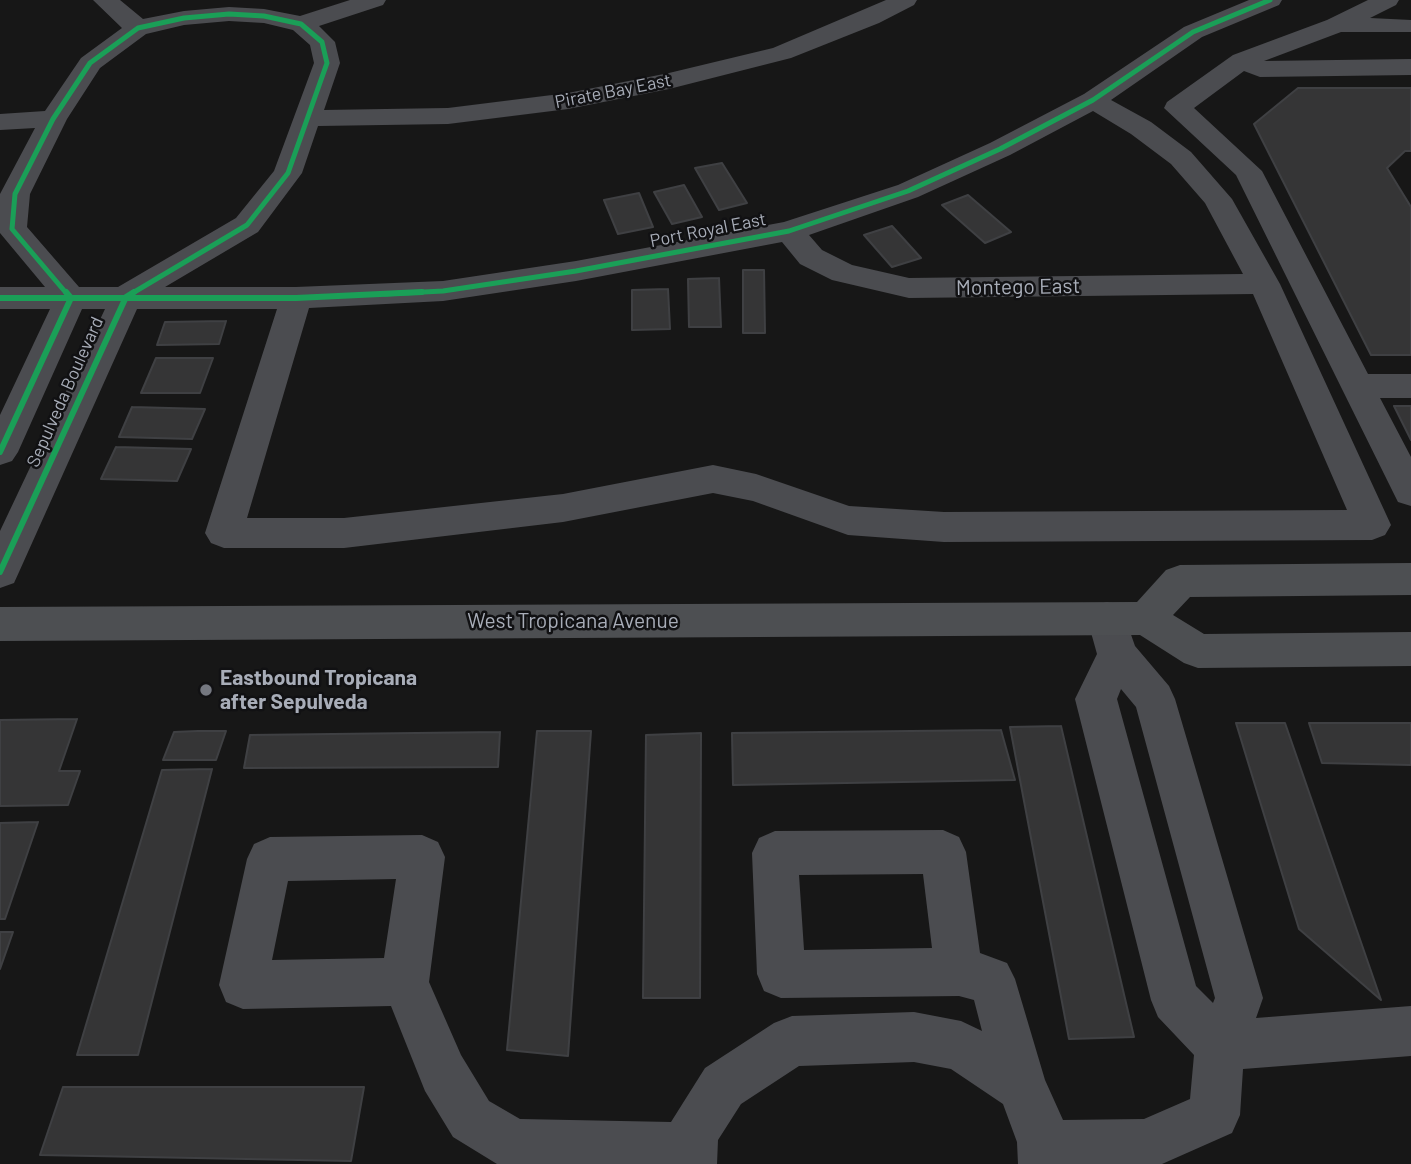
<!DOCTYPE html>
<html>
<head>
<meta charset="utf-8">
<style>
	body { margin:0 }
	canvas { display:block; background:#171717 }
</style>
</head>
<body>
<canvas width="1411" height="1164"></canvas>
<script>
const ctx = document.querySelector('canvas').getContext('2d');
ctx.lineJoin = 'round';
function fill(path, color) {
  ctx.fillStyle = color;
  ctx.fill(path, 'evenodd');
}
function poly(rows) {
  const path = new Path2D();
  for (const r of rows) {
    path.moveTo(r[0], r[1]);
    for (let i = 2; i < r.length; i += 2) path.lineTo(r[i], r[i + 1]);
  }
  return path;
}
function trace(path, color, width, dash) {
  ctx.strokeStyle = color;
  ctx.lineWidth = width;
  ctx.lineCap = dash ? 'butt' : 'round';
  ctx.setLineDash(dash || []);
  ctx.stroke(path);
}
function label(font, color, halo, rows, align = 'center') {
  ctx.font = font + ' Barlow,sans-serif';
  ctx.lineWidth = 5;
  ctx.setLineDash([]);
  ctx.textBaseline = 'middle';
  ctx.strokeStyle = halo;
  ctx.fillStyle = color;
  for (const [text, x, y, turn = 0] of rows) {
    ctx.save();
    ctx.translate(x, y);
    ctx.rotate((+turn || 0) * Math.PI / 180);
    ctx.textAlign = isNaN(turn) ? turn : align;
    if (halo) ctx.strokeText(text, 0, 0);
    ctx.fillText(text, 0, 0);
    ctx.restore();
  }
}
const building = poly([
	[1298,88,1411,88,1411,151,1405,151,1387,168,1411,207,1411,355,1371,355,1254,124,1298,88],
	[722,163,747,203,719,210,695,168,722,163],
	[684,185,702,217,672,224,654,192,684,185],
	[639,193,653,227,618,234,604,200,639,193],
	[968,195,1011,232,985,243,942,205,968,195],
	[892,226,921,258,892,267,864,235,892,226],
	[743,270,764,270,765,333,743,333,743,270],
	[719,278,721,327,689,327,688,279,719,278],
	[668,289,670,329,632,330,632,290,668,289],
	[226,321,219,344,157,345,165,322,226,321],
	[156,358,213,358,200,393,141,393,156,358],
	[1394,406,1411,406,1411,440,1394,406],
	[132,407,205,409,192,439,119,437,132,407],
	[116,447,191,449,177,481,101,479,116,447],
	[77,719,59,771,80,771,68,805,0,806,0,720,77,719],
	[1236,723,1285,723,1381,1000,1299,929,1236,723],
	[1309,723,1411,723,1411,765,1322,763,1309,723],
	[1061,726,1134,1037,1069,1039,1010,727,1061,726],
	[1001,730,1015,780,733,785,732,733,1001,730],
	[198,731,226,731,216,760,163,760,174,732,198,731],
	[537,731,591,731,568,1056,507,1050,537,731],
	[500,732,498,767,244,768,250,735,500,732],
	[701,733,700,998,643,998,646,735,701,733],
	[212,769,138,1055,77,1055,162,770,212,769],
	[38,822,5,919,0,919,0,823,38,822],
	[0,932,13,932,0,969,0,932],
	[63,1087,364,1087,351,1161,40,1155,63,1087]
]);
fill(building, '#353536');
trace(building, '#3f4043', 2);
fill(poly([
	[93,0,120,0,143,19,184,11,229,7,264,9,300,16,350,0,386,0,383,5,319,26,335,42,340,63,324,110,448,108,568,93,669,73,773,48,886,0,917,0,914,5,879,23,791,58,669,89,568,109,448,124,318,126,302,173,258,232,165,287,296,287,443,281,576,261,784,222,898,185,990,143,1084,94,1184,27,1249,0,1282,0,1279,5,1202,37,1111,100,1151,122,1191,152,1232,199,1280,284,1391,525,1385,535,1372,540,944,542,848,535,753,501,713,493,563,522,344,548,224,548,211,543,205,533,277,309,137,309,19,572,14,583,0,588,0,531,105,309,82,309,18,452,12,461,0,465,0,415,50,309,0,309,0,287,45,287,0,233,0,194,35,128,0,130,0,114,45,111,81,58,122,28,93,0],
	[229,21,264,23,293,30,310,45,314,63,274,171,236,218,118,287,79,287,27,227,30,194,67,119,100,68,146,34,184,25,229,21],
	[1093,111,1131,134,1171,164,1205,203,1243,274,909,278,852,265,822,250,809,235,918,197,1010,155,1093,111],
	[782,242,800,264,832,280,909,298,1253,294,1347,510,944,512,849,506,756,474,713,465,563,494,344,518,247,518,309,308,443,301,576,281,782,242],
	[1368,0,1399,0,1396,5,1370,18,1411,20,1411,32,1341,32,1264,61,1411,59,1411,75,1260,77,1244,71,1194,108,1262,171,1368,374,1411,374,1411,398,1380,398,1411,457,1411,506,1398,502,1393,492,1236,175,1164,108,1167,102,1233,55,1327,20,1368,0],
	[1107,602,1121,606,1135,646,1169,686,1175,699,1263,998,1256,1018,1411,1006,1411,1056,1243,1069,1240,1115,1232,1133,1162,1164,1018,1164,1017,1142,1003,1104,951,1069,914,1062,799,1066,741,1104,718,1140,717,1164,497,1164,453,1137,425,1091,391,1006,243,1009,226,1002,219,985,247,859,254,844,270,837,422,835,438,842,445,857,429,982,461,1055,489,1101,520,1119,671,1122,705,1068,774,1023,792,1016,914,1012,961,1021,982,1031,974,1000,959,996,781,998,764,991,757,974,752,853,759,838,775,831,943,830,959,837,966,852,980,953,1007,963,1015,979,1045,1080,1063,1120,1144,1119,1190,1099,1194,1055,1158,1017,1151,1000,1075,699,1097,654,1087,618,1093,606,1107,602],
	[1121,689,1136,707,1215,998,1213,1003,1196,986,1117,699,1121,689],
	[923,874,932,948,804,950,799,875,923,874],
	[396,879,384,958,272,960,288,881,396,879]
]), '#4b4c50');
fill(poly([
	[1411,563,1411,595,1190,597,1173,615,1204,634,1411,632,1411,666,1198,668,1184,663,1140,635,0,641,0,607,1137,602,1166,570,1180,565,1411,563]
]), '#4d4f52');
trace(poly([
	[67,294,12,229,15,194,53,119,90,63,138,28,184,18,229,14,264,16,301,24,322,42,327,63,288,173,247,225,131,294],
	[385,294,443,291,576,271,789,231,908,191,1000,149,1093,100,1193,32,1270,0]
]), '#1a9f57', 5);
trace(poly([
	[0,298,296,298,422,292],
	[0,452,71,298,66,292],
	[0,572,126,297,134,292]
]), '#1a9f57', 6);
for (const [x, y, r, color] of [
	[206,690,7,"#757880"]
]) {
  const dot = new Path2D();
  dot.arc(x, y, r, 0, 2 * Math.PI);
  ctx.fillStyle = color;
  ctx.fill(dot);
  trace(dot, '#111113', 2.5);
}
label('18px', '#a8adb8', '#111113', [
	["Pirate Bay East",613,91,-11],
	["Port Royal East",708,230,-11],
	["Sepulveda Boulevard",65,392,-66]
]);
label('21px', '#a8adb8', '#111113', [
	["Montego East",1018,287,-1],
	["West Tropicana Avenue",573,621]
]);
label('bold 21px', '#a8adb8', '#111113', [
	["Eastbound Tropicana",220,678],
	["after Sepulveda",220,702]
], 'left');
</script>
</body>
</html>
